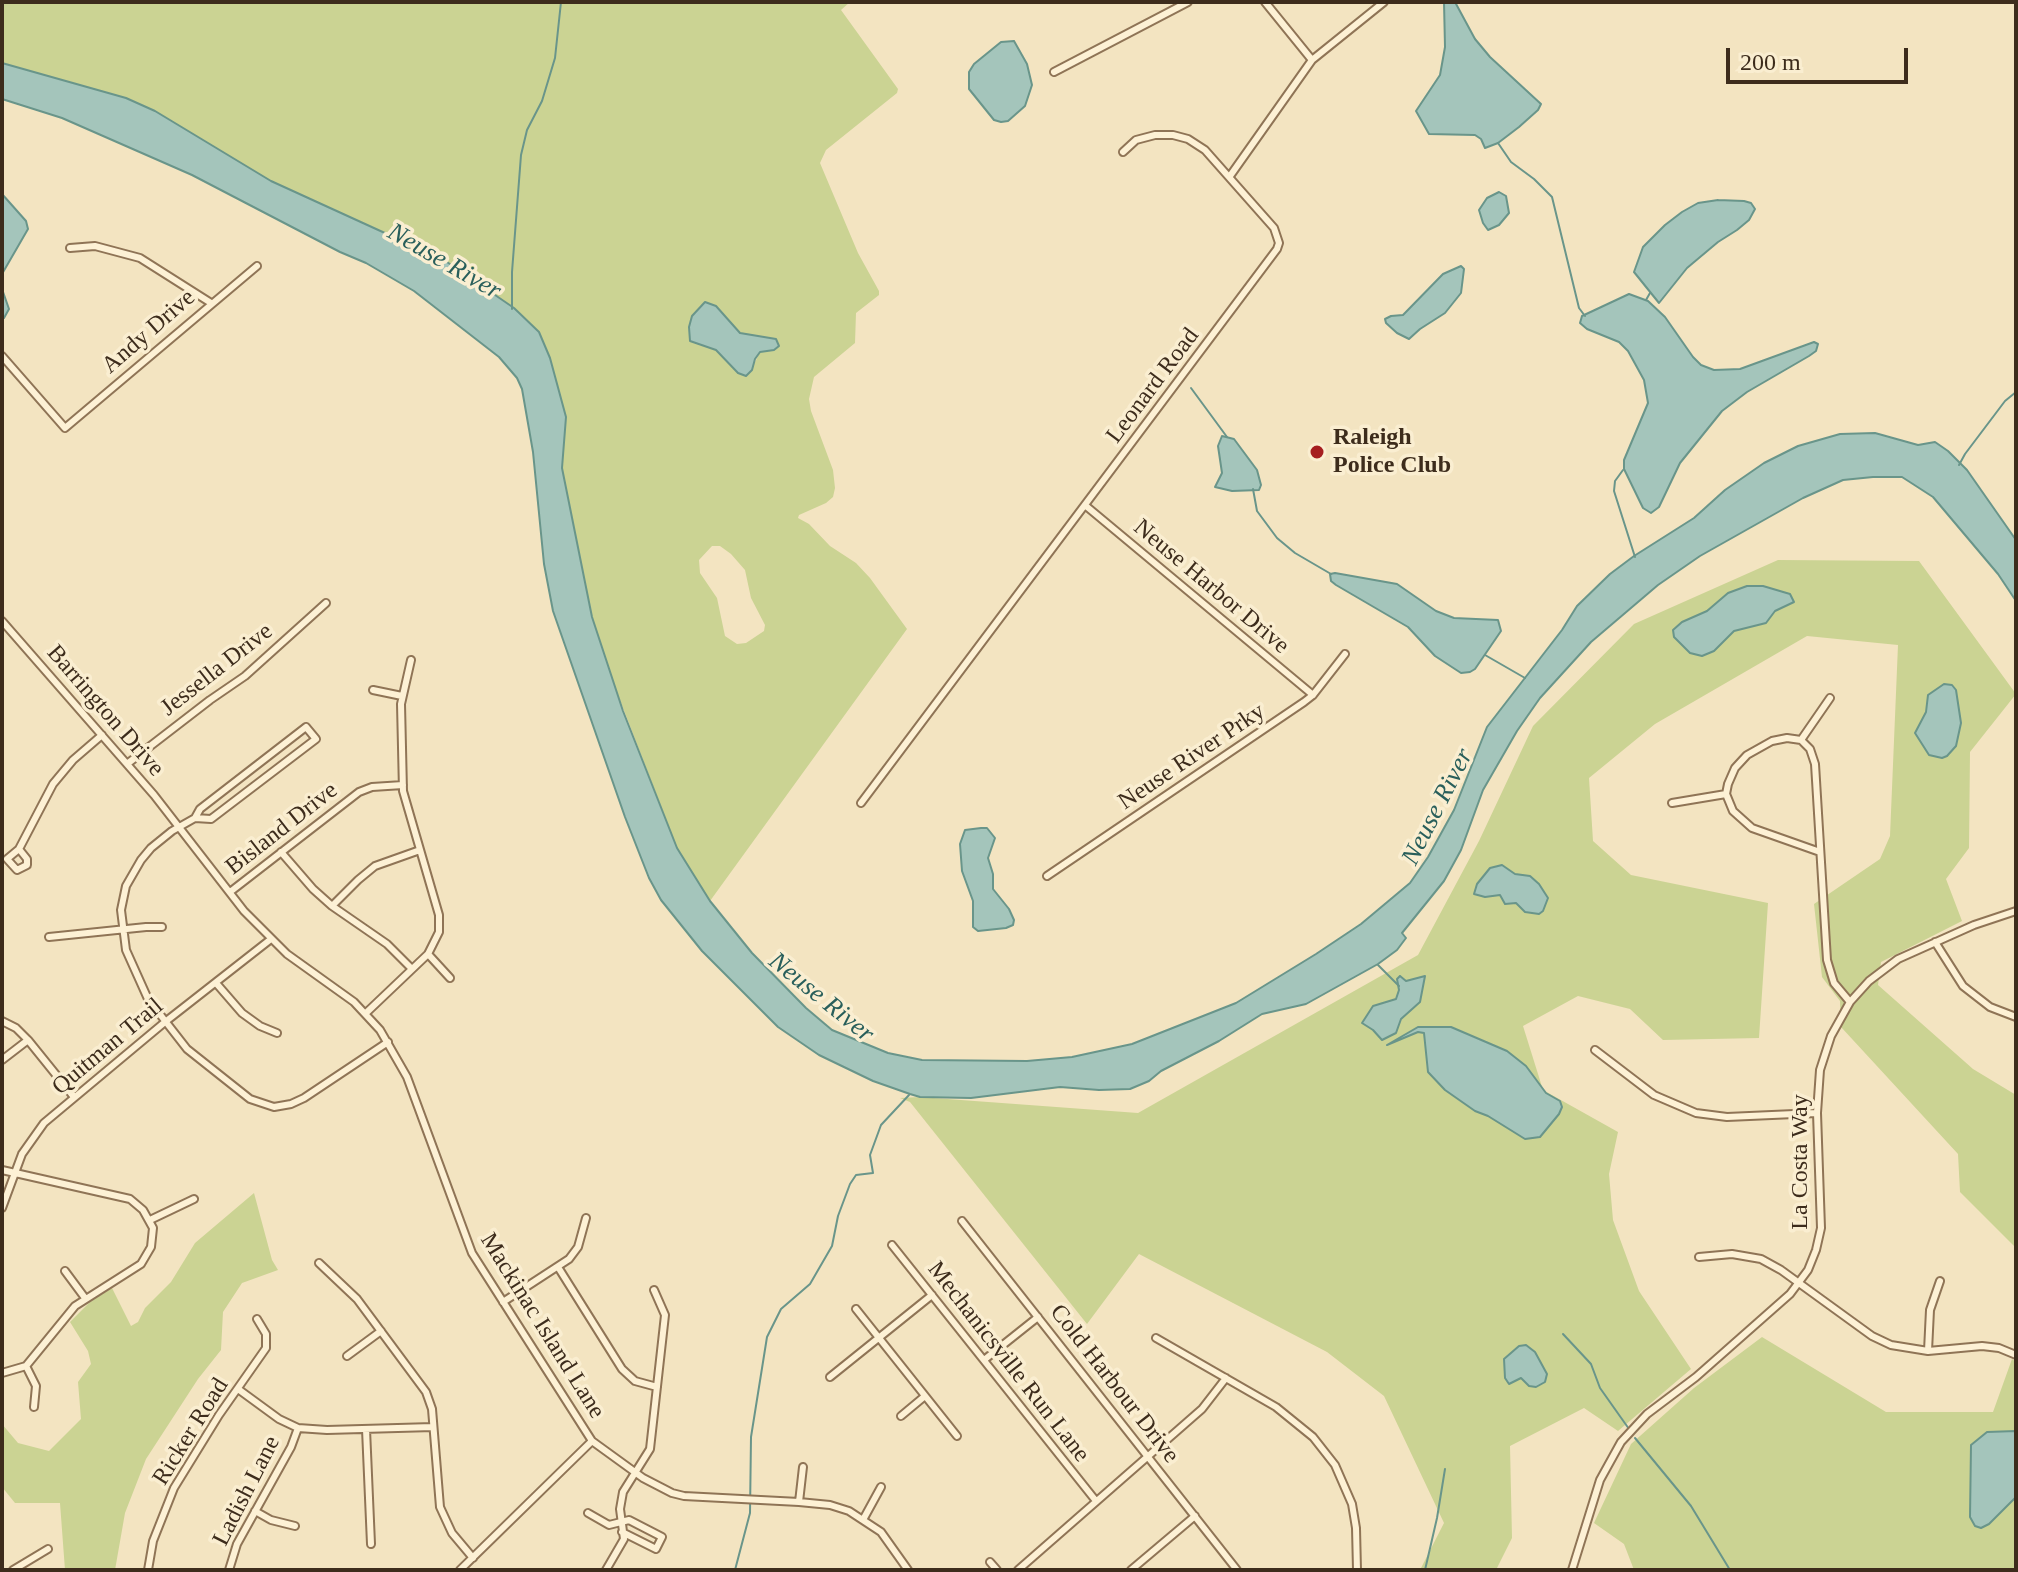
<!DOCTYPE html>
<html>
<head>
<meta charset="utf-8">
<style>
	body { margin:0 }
	#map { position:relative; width:2018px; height:1572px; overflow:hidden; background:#f3e4c1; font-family:Georgia,serif }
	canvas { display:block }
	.frame { position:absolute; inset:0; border:4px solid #3d2c1c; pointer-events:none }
	.scale { position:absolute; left:1726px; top:48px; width:182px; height:36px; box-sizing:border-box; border:4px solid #3d2c1c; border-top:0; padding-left:10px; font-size:24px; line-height:28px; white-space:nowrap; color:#3d2c1c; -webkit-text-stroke:6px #faeed1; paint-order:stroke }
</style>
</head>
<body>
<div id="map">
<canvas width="2018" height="1572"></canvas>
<div class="frame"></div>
<div class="scale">200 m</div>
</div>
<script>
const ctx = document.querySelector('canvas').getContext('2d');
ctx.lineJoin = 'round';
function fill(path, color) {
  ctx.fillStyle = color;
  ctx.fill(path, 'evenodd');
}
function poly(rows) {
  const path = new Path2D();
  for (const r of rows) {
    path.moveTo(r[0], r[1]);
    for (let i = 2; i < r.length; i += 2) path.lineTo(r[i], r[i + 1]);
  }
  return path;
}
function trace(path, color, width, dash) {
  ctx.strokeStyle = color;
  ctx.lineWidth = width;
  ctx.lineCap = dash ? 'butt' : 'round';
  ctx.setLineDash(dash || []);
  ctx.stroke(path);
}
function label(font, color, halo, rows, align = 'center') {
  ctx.font = font + ' Georgia,serif';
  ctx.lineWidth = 7;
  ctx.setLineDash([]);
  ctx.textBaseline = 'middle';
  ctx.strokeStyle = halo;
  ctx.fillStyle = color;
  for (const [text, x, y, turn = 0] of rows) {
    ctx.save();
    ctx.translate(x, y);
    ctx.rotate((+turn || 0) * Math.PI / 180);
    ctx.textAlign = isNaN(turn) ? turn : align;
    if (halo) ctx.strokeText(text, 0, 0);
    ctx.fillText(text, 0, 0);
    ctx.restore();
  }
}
fill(poly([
	[2,2,850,2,841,10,898,89,897,93,826,150,820,163,858,253,879,291,879,295,856,313,855,343,814,377,809,399,811,411,833,470,835,488,833,497,826,503,799,515,798,518,809,524,830,546,856,563,870,578,907,629,710,901,677,848,603,656,592,617,562,468,566,417,550,358,539,332,397,238,271,181,126,98,2,63],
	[721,312,740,333,776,339,774,350,760,352,754,364,738,373,716,350,710,346,699,345],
	[712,546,720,546,731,554,745,570,751,598,765,625,764,631,746,643,737,644,725,636,717,598,700,573,699,560],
	[1778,560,1919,561,2016,694,1970,752,1969,848,1946,879,1962,921,1881,962,1878,985,1973,1069,2016,1095,2016,1248,1960,1192,1958,1154,1841,1027,1840,1001,1822,977,1814,904,1880,859,1890,836,1898,645,1807,636,1655,724,1589,778,1593,841,1631,875,1768,903,1759,1038,1663,1040,1630,1009,1578,996,1523,1026,1543,1090,1618,1132,1609,1174,1613,1220,1639,1291,1691,1369,1618,1431,1584,1408,1510,1446,1512,1538,1496,1570,1420,1570,1444,1523,1384,1396,1327,1352,1139,1254,1087,1324,910,1102,900,1098,920,1097,1138,1113,1418,955,1479,841,1533,726,1634,624],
	[254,1193,272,1260,278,1270,242,1283,223,1312,221,1350,198,1379,146,1459,125,1513,115,1570,65,1570,60,1503,15,1503,2,1487,2,1424,18,1443,49,1451,81,1419,78,1382,91,1364,88,1351,70,1322,90,1302,112,1288,131,1326,138,1322,145,1308,171,1282,195,1243],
	[1762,1337,1886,1412,1993,1412,2012,1359,2016,1362,2016,1570,1634,1570,1624,1544,1594,1523,1631,1444,1694,1388]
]), '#cbd393');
const water = poly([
	[1444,2,1455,2,1475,39,1490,57,1541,104,1538,110,1519,127,1498,143,1485,148,1481,139,1475,135,1429,134,1416,111,1440,75,1445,47,1444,2],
	[1014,41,1027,64,1032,85,1025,106,1008,121,1001,122,994,120,969,89,969,72,974,64,1001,42,1014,41],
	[2,63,126,98,155,111,271,181,444,260,514,308,539,332,550,358,566,417,562,468,592,617,623,711,677,848,710,901,752,953,806,1008,832,1030,888,1053,922,1060,1027,1061,1072,1057,1132,1044,1236,1003,1316,954,1361,924,1410,883,1428,857,1454,810,1487,727,1562,630,1577,606,1610,574,1634,556,1694,518,1725,490,1764,463,1798,446,1840,434,1875,433,1918,445,1935,442,1948,451,1967,470,2016,540,2016,601,1998,574,1933,497,1902,477,1873,477,1843,480,1803,498,1700,556,1658,585,1591,642,1540,698,1517,731,1483,790,1461,850,1444,881,1402,933,1406,938,1397,950,1378,964,1306,1004,1262,1014,1219,1041,1161,1071,1149,1081,1130,1089,1099,1090,1060,1087,971,1098,920,1097,910,1094,873,1081,819,1055,778,1027,702,951,661,900,649,878,625,817,553,611,544,564,533,452,522,389,517,378,499,357,414,291,366,263,340,252,192,175,62,118,2,99,2,63],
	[1499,192,1506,196,1509,213,1499,225,1488,230,1483,223,1479,210,1487,198,1499,192],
	[2,194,26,221,28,229,2,274,2,289,9,309,4,318,2,317,2,194],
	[1718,200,1744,201,1751,203,1755,209,1749,220,1737,230,1718,242,1687,268,1659,303,1634,272,1643,247,1665,225,1682,212,1698,203,1718,200],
	[1461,266,1464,269,1461,293,1445,313,1420,329,1409,339,1397,333,1386,323,1385,319,1391,316,1403,315,1443,274,1461,266],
	[1629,294,1648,301,1665,317,1693,357,1701,365,1714,370,1740,369,1814,342,1818,344,1816,351,1809,356,1747,392,1722,411,1680,463,1659,507,1651,513,1643,508,1624,469,1624,460,1648,403,1644,380,1628,351,1619,342,1587,329,1580,323,1582,316,1629,294],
	[705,302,716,306,740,333,776,339,779,346,774,350,760,352,755,359,752,370,746,376,738,373,716,350,690,341,689,327,692,316,705,302],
	[1222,436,1234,439,1257,470,1261,485,1259,490,1232,491,1215,487,1222,473,1218,446,1222,436],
	[1335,573,1397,584,1436,611,1454,618,1498,620,1501,631,1475,669,1470,672,1461,673,1435,656,1408,627,1336,585,1331,581,1330,574,1335,573],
	[1747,586,1763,586,1790,594,1794,602,1775,611,1766,623,1734,631,1714,651,1702,656,1690,653,1674,637,1673,630,1682,622,1707,611,1728,593,1747,586],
	[1944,684,1952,685,1956,690,1961,723,1956,746,1947,756,1942,758,1929,755,1915,733,1926,712,1928,695,1944,684],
	[981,828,987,828,995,838,988,858,993,874,993,889,1009,909,1014,920,1013,925,1006,928,978,931,973,927,973,901,962,871,960,844,965,830,981,828],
	[1502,865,1515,874,1530,876,1539,884,1548,898,1543,911,1539,914,1525,912,1516,903,1505,904,1500,895,1485,897,1474,894,1477,884,1490,868,1502,865],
	[1400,976,1406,981,1425,976,1420,1002,1401,1019,1396,1033,1382,1040,1373,1030,1362,1023,1373,1006,1396,999,1399,990,1397,979,1400,976],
	[1418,1027,1451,1027,1507,1051,1526,1066,1546,1093,1560,1101,1562,1107,1559,1114,1540,1137,1525,1139,1488,1116,1475,1111,1445,1090,1428,1072,1424,1033,1418,1032,1387,1045,1418,1027],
	[1526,1345,1535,1352,1547,1374,1545,1382,1536,1387,1529,1386,1521,1378,1509,1384,1505,1378,1504,1359,1519,1346,1526,1345],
	[2016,1431,2016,1497,1989,1524,1981,1528,1975,1526,1970,1517,1971,1445,1987,1432,2016,1431]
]);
fill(water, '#a4c5bb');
trace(water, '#69958a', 2);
trace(poly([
	[1498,143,1511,162,1534,179,1552,197,1579,308,1585,316],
	[1646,300,1650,293],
	[512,309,512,272,521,155,527,130,542,101,555,58,561,2],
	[1191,388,1227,437],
	[1959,465,1965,454,2005,401,2016,392],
	[1623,470,1615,481,1614,491,1635,557],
	[1253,489,1257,511,1277,538,1295,553,1331,574],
	[1485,655,1525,678],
	[1378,965,1399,986],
	[1563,1334,1591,1364,1600,1388,1629,1429],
	[1635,1438,1691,1506,1730,1570],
	[735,1570,750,1513,751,1437,767,1337,781,1309,810,1284,832,1246,838,1216,850,1184,856,1175,873,1173,870,1155,881,1125,909,1095],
	[1425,1570,1437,1518,1445,1469]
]), '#69958a', 2);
const street = poly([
	[1265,2,1312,60],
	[1054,72,1188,2],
	[1230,176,1312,60,1384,2],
	[70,248,95,246,140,258,211,303],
	[2,356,65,428,257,266],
	[1086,506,1313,695],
	[2,621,154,795,244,911,287,954,354,1002,380,1030,407,1077,472,1253,592,1441,643,1478,672,1493,684,1496,799,1502,830,1505,849,1511,881,1532,908,1570],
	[373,690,402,696],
	[1801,740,1830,698],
	[127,764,210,700,245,676,326,603],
	[861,803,1277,249,1279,243,1274,228,1205,150,1188,139,1173,135,1155,135,1136,140,1123,152],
	[1672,803,1726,794],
	[195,818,211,819,316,739,306,727,200,809,195,818,172,831,151,848,141,860,126,886,121,910,126,950,148,999,187,1049,250,1099,274,1107,291,1104,304,1098,388,1042],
	[19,849,27,859,27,865,17,870,7,859,19,849,53,784,73,760,102,735],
	[281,852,313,889,332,906,387,944,412,969],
	[1820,852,1752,828,1733,811,1726,794,1728,784,1735,768,1747,755,1772,741,1787,738,1801,740,1810,749,1815,764,1827,960,1834,983,1850,1002],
	[1047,876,1304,702,1313,695,1345,654],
	[230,892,359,792,372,787,403,785],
	[332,906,358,880,375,866,420,850],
	[49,937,146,927,162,927],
	[1935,942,1963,986,1990,1007,2016,1017],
	[428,954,450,978],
	[216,983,242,1013,260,1026,277,1033],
	[366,1013,428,954,439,932,439,915,403,791,401,704,411,660],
	[2,1021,16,1028,28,1040,74,1097],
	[1595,1050,1654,1095,1696,1113,1727,1117,1817,1113],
	[2,1060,28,1040],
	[2,1170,130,1199,143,1210,153,1228,151,1247,141,1264,75,1306,26,1366,2,1373],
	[2,1208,22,1154,44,1123,165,1022,271,939],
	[150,1220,194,1199],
	[962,1221,1237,1570],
	[892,1245,1096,1501],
	[1699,1257,1732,1254,1761,1259,1781,1270,1872,1336,1891,1345,1928,1351,1982,1346,1999,1348,2016,1355],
	[319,1263,357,1299,426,1392,432,1409,440,1507,452,1533,473,1558],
	[558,1267,622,1369,635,1381,657,1387],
	[65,1271,85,1298],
	[503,1302,569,1259,578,1247,586,1218],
	[856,1309,957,1436],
	[1156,1338,1276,1407,1313,1437,1335,1465,1352,1504,1356,1528,1357,1570],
	[1928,1351,1930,1310,1940,1281],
	[347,1356,381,1331],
	[984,1360,1038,1317],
	[26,1366,36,1386,34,1407],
	[830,1377,932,1295],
	[238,1389,279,1419,298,1428,327,1430,433,1427],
	[901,1416,925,1396],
	[366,1429,371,1544],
	[799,1502,803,1467],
	[255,1511,271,1520,295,1526],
	[588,1513,609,1525,629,1520,662,1537,656,1549,622,1532],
	[864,1518,881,1487],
	[990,1562,997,1570],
	[13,1570,48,1549],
	[148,1570,153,1541,174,1488,219,1415,266,1348,266,1334,257,1319],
	[229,1570,237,1544,291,1447,298,1428],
	[460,1570,592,1441],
	[606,1570,624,1539,620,1509,623,1492,650,1449,665,1315,654,1290],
	[1018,1570,1202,1409,1226,1378],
	[1131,1570,1195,1516],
	[1572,1570,1600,1480,1621,1442,1647,1414,1696,1377,1790,1294,1808,1270,1816,1250,1821,1228,1817,1113,1820,1070,1831,1036,1850,1002,1869,981,1898,959,1974,925,2016,911]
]);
trace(street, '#8f7456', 10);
trace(street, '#fdf1d5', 6);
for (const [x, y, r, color] of [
	[1317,452,8,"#a61e1f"]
]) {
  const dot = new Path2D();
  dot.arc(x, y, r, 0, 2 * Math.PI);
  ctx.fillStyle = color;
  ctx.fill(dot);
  trace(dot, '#faeed1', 3);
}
label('24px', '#3d2c1c', '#faeed1', [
	["Andy Drive",149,332,-41],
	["Leonard Road",1153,386,-53],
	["Neuse Harbor Drive",1211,587,40],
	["Jessella Drive",217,670,-38],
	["Barrington Drive",105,711,49],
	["Neuse River Prky",1192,757,-34],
	["Bisland Drive",282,829,-38],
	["Quitman Trail",108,1047,-40],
	["La Costa Way",1801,1162,-90],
	["Mackinac Island Lane",542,1326,58],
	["Mechanicsville Run Lane",1008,1362,52],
	["Cold Harbour Drive",1114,1384,52],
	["Ricker Road",191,1432,-58],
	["Ladish Lane",247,1491,-63]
]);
label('bold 24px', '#3d2c1c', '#faeed1', [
	["Raleigh",1333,438],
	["Police Club",1333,466]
], 'left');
label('italic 26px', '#295f5b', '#faeed1', [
	["Neuse River",444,262,30],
	["Neuse River",1438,807,-63],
	["Neuse River",821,998,39]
]);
</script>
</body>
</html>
